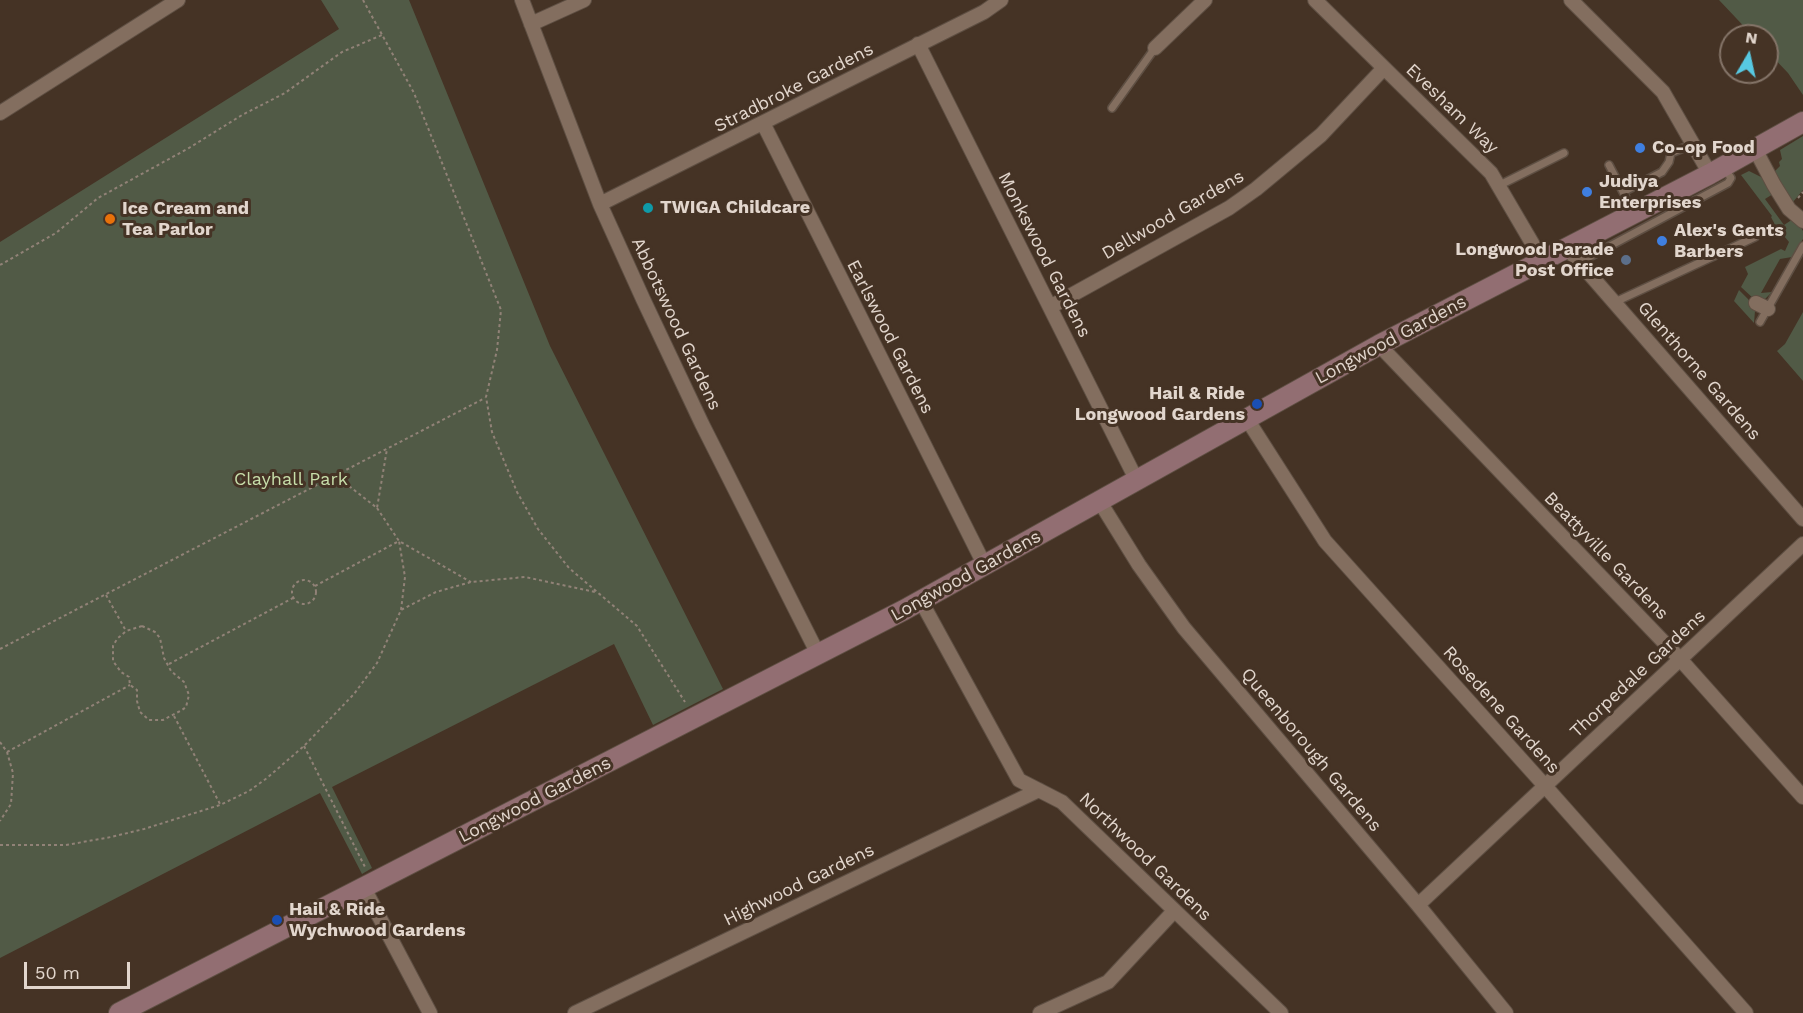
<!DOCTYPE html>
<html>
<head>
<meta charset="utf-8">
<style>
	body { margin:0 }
	#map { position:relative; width:1803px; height:1013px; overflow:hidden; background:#453325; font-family:"Work Sans",sans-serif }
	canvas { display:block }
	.north { position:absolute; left:1719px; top:24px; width:60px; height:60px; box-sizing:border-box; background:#453325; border:2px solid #847468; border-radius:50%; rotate:9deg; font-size:16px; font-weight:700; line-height:24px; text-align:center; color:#e2d6cd }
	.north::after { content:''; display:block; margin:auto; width:21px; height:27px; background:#57c9e2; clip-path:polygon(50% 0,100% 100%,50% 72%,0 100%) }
	.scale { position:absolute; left:24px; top:962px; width:106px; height:27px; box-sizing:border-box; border:3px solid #e2d6cd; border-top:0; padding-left:8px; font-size:18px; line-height:21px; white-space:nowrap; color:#e2d6cd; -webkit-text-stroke:4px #453325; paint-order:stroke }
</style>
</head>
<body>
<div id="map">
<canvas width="1803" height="1013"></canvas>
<div class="north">N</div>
<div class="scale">50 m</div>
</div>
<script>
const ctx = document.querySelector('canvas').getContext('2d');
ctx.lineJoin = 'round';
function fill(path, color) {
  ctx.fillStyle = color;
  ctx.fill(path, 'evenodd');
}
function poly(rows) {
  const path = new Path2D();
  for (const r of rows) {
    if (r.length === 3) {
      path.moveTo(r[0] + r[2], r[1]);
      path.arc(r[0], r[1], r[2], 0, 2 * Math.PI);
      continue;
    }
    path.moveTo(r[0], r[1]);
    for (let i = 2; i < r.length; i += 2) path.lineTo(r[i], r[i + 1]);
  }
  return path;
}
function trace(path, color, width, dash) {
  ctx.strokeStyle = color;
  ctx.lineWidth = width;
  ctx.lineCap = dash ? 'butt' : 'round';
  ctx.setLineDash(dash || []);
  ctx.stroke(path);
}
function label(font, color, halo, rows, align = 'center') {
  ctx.font = font + ' "Work Sans",sans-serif';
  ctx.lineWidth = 6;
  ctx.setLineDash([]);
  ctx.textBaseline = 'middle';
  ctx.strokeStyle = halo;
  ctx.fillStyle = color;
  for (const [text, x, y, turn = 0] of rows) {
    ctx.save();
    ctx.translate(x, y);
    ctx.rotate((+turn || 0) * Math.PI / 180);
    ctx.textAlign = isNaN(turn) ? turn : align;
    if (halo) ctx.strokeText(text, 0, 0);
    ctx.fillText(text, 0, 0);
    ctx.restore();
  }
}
fill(poly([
	[321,0,409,0,550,346,723,689,653,725,614,644,332,787,372,868,362,874,320,793,0,958,0,242,339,29],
	[1719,0,1803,0,1803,95,1788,73,1767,51,1767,36,1753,36],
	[1803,136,1803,190,1793,202,1774,172,1780,166,1779,162,1782,159,1780,150],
	[1749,171,1765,179,1773,194,1765,199,1784,225,1793,219,1799,224,1803,231,1803,239,1792,257,1780,259,1761,293,1772,292,1765,299,1760,300,1754,299,1741,287,1748,274,1745,267,1781,249,1785,251,1789,242,1775,225,1771,217,1772,216,1741,175],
	[1739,290,1748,299,1755,311,1754,323,1734,301],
	[1803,312,1803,381,1777,351,1785,344]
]), '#515a46');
const lane = poly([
	[1112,108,1155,48],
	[1609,165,1623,192],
	[1500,185,1564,153],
	[1633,211,1623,192,1662,172,1669,162,1671,153,1693,144],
	[1580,262,1728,183,1731,178,1725,169],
	[1615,302,1755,237],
	[1760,322,1803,246]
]);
const street = poly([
	[522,0,600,204,643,299,702,424,818,654],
	[1315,0,1491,173,1542,260],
	[1571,0,1663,92,1710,174],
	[531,24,584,0],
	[918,44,1137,481],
	[1155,48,1205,0],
	[0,113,178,0],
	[763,123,985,566],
	[1755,149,1774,185,1789,209,1803,221],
	[600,204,984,12,1001,0],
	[1566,247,1803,519],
	[1756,303,1768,309],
	[1050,307,1229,208,1256,189,1321,135,1384,68],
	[1379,345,1680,659,1803,797],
	[1247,419,1325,541,1545,786,1746,1013],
	[1100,502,1139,565,1184,628,1418,905,1506,1013],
	[921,601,1019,780,1062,802,1281,1013],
	[364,888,430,1013],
	[1418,905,1803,544],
	[575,1013,1039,790],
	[1040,1013,1108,982,1174,911]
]);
const secondary = poly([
	[119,1013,904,610,1379,345,1710,174,1803,122]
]);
trace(lane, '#5e4f43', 10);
trace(street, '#5e4f43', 16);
trace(secondary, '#5e4f43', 22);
trace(poly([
	[363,0,414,93,501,310,497,350,486,397,492,432,517,492,538,529,569,568,637,626,685,702],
	[1798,198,1803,192],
	[0,265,56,233,98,198,189,148,242,115,285,93,342,52,382,35],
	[335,475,377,508,387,449],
	[377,508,399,541,471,582],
	[304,592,12],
	[315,586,399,541,405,577,401,610],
	[106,595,126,631],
	[142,626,155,632,160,638,164,658,171,671,184,682,189,695,186,707,182,710,163,720,149,720,140,712,137,701,137,690,130,685,129,677,121,672,113,661,113,646,117,639,126,631,142,626],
	[0,649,485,398],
	[169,664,293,598],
	[174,716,220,804],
	[0,742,7,752,13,773,11,804,0,821],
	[304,746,365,867],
	[7,752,130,685],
	[0,845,66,845,111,837,144,829,220,805,249,791,267,778,304,746,354,694,377,663,401,610,436,592,471,582,525,577,595,592]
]), '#918277', 2, [3, 3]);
trace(lane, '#836e5f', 7);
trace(street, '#836e5f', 14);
trace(secondary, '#926e72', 20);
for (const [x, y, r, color] of [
	[1640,148,6,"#3f7fe0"],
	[1587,192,6,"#3f7fe0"],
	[648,208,6,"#0f9aa8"],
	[110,219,6,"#e8710a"],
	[1662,241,6,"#3f7fe0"],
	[1626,260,6,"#5c6f8a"],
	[1257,404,6,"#1a4fb4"],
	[277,920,6,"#1a4fb4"]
]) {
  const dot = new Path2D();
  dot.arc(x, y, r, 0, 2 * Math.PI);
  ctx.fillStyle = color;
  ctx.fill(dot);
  trace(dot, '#453325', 2);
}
label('18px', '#e2d6cd', '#453325', [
	["Stradbroke Gardens",794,88,-27],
	["Evesham Way",1452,109,44],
	["Dellwood Gardens",1173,215,-30],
	["Monkswood Gardens",1044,255,63],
	["Abbotswood Gardens",676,324,65],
	["Earlswood Gardens",890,337,63],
	["Longwood Gardens",1391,340,-28],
	["Glenthorne Gardens",1699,371,49],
	["Beattyville Gardens",1606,556,46],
	["Longwood Gardens",966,576,-29],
	["Thorpedale Gardens",1638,674,-43],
	["Rosedene Gardens",1501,710,48],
	["Queenborough Gardens",1311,750,50],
	["Longwood Gardens",535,800,-27],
	["Northwood Gardens",1145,857,44],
	["Highwood Gardens",799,885,-26]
]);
label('bold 18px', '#e2d6cd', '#453325', [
	["Co-op Food",1652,148],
	["Judiya",1599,182],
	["Enterprises",1599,203],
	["TWIGA Childcare",660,208],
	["Ice Cream and",122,209],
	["Tea Parlor",122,230],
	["Alex's Gents",1674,231],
	["Barbers",1674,252],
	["Longwood Parade",1614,250,"right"],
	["Post Office",1614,271,"right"],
	["Hail & Ride",1245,394,"right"],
	["Longwood Gardens",1245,415,"right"],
	["Hail & Ride",289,910],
	["Wychwood Gardens",289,931]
], 'left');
label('18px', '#c7deaa', '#453325', [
	["Clayhall Park",291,480]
]);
</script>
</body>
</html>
